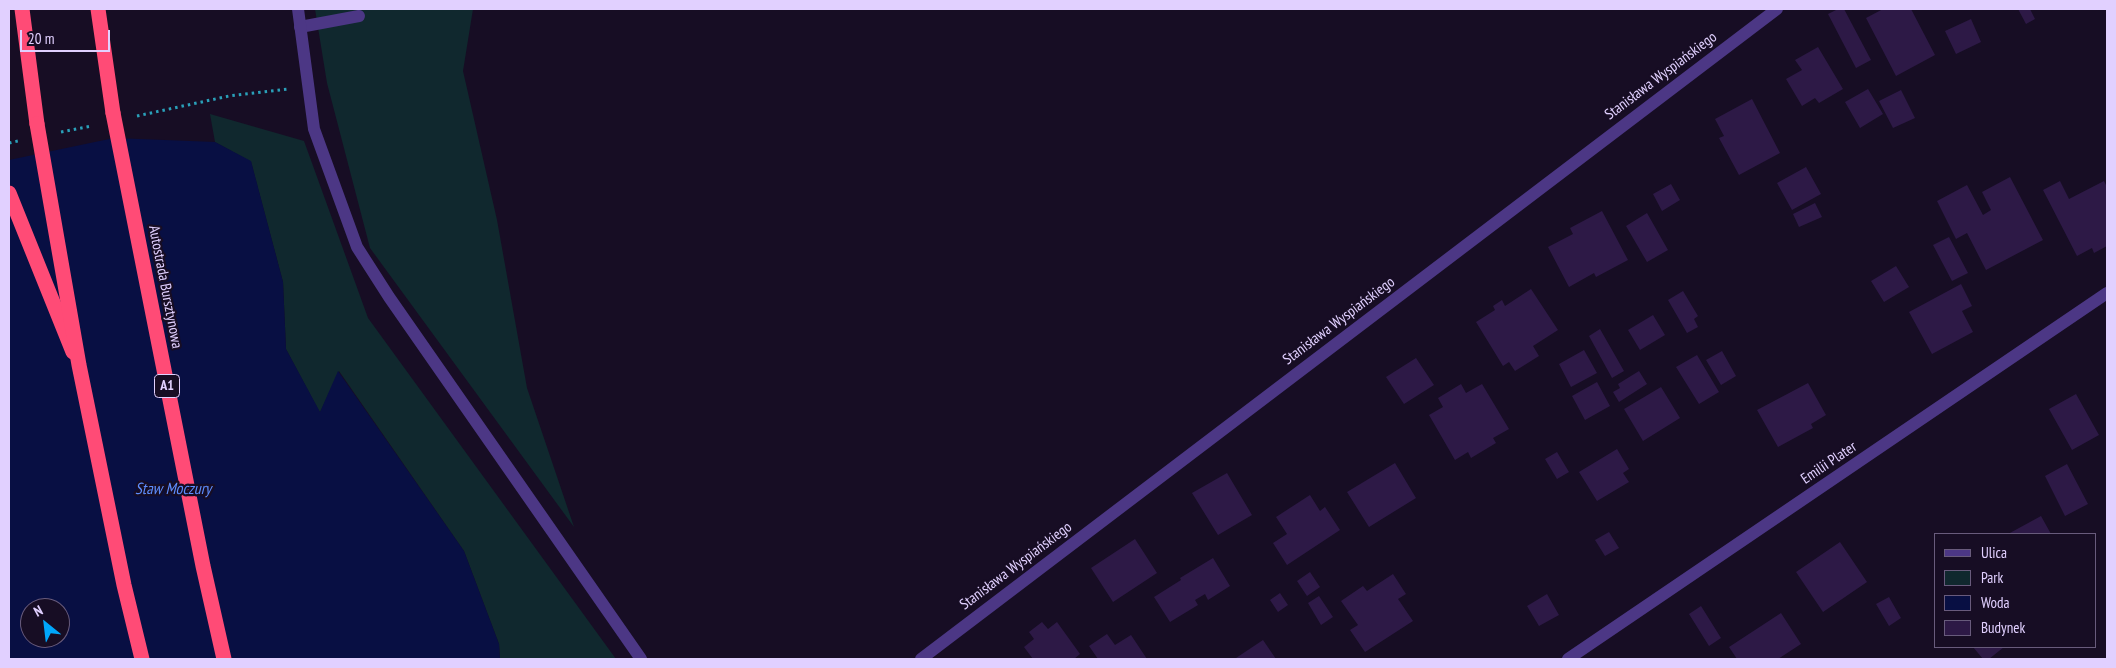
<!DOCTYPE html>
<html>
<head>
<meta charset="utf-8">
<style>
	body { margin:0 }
	#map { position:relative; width:2116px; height:668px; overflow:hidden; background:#170d24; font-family:"PT Sans Narrow",sans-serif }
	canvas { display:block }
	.frame { position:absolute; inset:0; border:10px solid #e1d0ff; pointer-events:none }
	.legend { position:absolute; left:1934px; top:533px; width:162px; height:115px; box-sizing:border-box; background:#170d24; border:1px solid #685b7c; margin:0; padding:6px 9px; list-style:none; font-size:15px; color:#e1d0ff }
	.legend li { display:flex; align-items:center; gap:10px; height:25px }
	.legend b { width:25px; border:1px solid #685b7c }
	.north { position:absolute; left:20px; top:598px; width:50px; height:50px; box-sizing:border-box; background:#170d24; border:1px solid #685b7c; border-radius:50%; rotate:331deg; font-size:14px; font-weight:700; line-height:20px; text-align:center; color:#e1d0ff }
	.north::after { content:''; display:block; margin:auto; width:18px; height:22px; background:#00a6fb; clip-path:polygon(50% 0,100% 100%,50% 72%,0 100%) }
	.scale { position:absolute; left:20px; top:30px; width:90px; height:22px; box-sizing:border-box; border:2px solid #e1d0ff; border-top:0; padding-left:6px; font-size:15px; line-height:18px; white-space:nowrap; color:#e1d0ff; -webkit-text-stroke:4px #170d24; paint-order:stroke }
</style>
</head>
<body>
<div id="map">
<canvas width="2116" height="668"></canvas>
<div class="frame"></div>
<ul class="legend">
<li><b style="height:6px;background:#4c3785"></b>Ulica</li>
<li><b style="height:14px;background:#10282e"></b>Park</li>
<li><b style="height:14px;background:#080f43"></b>Woda</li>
<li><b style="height:14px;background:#2d1946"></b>Budynek</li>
</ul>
<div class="north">N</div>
<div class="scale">20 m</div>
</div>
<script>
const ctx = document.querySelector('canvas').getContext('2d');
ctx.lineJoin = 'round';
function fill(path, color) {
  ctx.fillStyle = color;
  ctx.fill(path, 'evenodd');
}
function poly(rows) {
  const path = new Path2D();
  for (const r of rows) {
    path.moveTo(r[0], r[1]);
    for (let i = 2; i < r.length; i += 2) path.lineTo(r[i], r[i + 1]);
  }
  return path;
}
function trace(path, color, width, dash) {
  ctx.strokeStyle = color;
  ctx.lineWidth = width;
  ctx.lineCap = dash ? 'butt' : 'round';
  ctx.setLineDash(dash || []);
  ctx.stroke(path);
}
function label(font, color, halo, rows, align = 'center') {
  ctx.font = font + ' "PT Sans Narrow",sans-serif';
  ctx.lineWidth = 4.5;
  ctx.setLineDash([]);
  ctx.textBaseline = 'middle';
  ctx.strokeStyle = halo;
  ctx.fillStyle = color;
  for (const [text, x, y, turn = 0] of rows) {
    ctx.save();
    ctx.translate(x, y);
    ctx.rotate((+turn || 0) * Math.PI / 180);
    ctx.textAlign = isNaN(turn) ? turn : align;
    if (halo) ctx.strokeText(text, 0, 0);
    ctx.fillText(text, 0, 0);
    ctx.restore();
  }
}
fill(poly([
	[315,9,473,9,463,71,497,220,527,388,574,527,370,248,327,83],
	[210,114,304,141,368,318,616,659,500,659,499,644,464,551,339,371,320,413,286,349,283,282,251,162,215,142]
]), '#10282e');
fill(poly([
	[114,138,215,142,251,161,283,282,286,349,320,412,338,371,464,551,499,644,500,659,9,659,9,160],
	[30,608,60,608,60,638,30,638]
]), '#080f43');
fill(poly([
	[1838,9,1844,9,1871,60,1856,68,1828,14],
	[1883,9,1911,9,1935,55,1896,76,1866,18],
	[2018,9,2030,9,2035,19,2026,24],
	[1971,19,1981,42,1956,54,1945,31],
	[1818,47,1843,89,1819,103,1815,98,1802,106,1786,79,1802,70,1795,60],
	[1868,89,1883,114,1860,128,1845,102],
	[1901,90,1915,118,1893,128,1879,101],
	[1752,99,1780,153,1739,175,1719,138,1724,136,1715,119],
	[1806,167,1821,194,1792,210,1777,183],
	[2010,177,2043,240,1986,270,1967,233,1956,239,1937,201,1967,185,1983,215,1991,210,1982,192],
	[2060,181,2069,199,2104,181,2107,187,2107,246,2094,253,2092,248,2077,256,2043,190],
	[1671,184,1680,200,1662,211,1653,194],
	[1815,203,1822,217,1799,227,1793,214],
	[1602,211,1628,260,1596,277,1594,273,1569,287,1548,247,1573,234,1570,228],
	[1647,213,1668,250,1647,262,1626,226],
	[1949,237,1968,273,1952,281,1933,245],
	[1896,266,1909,287,1884,302,1871,281],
	[1961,284,1972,306,1962,311,1973,332,1932,354,1909,312],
	[1531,289,1558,330,1533,346,1539,356,1515,371,1509,362,1503,366,1476,322,1495,310,1493,306,1502,300,1505,306],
	[1683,291,1698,316,1694,319,1698,327,1687,333,1668,300],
	[1653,315,1665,335,1640,350,1628,330],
	[1600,329,1624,371,1612,378,1589,336],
	[1584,350,1597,373,1571,387,1559,364],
	[1722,351,1736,376,1721,385,1706,360],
	[1697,355,1719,392,1699,404,1676,367],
	[1416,358,1434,385,1404,404,1386,377],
	[1639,371,1647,384,1619,402,1613,392,1620,388,1618,384],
	[1597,382,1610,406,1585,420,1572,396],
	[1808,383,1826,415,1811,424,1813,428,1778,447,1757,410],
	[1461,384,1466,393,1482,384,1509,429,1493,438,1496,443,1471,458,1468,452,1455,460,1429,415,1443,407,1438,398],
	[1661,387,1680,418,1643,441,1624,409],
	[2076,394,2099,435,2072,450,2049,409],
	[1617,449,1629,469,1623,473,1629,482,1597,501,1579,472],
	[1557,452,1569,472,1557,479,1545,459],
	[1395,463,1416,498,1369,527,1347,492],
	[2067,464,2088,504,2065,516,2045,476],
	[1227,473,1252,515,1218,535,1192,493],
	[1310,495,1320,511,1325,507,1340,530,1287,565,1273,543,1287,534,1276,517],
	[2041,516,2051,534,2008,534],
	[1609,532,1619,548,1605,556,1595,540],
	[1135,539,1157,573,1113,602,1091,568],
	[1840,542,1867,582,1823,612,1796,572],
	[1213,558,1230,586,1208,600,1205,594,1195,600,1198,605,1170,622,1154,597,1181,580,1180,578],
	[1310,572,1320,587,1307,596,1297,581],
	[1393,574,1406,594,1398,599,1413,621,1365,652,1350,630,1358,625,1341,601,1363,586,1367,591],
	[1280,593,1288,605,1278,612,1270,600],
	[1547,594,1559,615,1539,626,1527,606],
	[1319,596,1333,617,1321,625,1308,603],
	[1889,597,1901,618,1889,626,1876,604],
	[1701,606,1721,638,1709,646,1689,614],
	[1781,613,1801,644,1778,659,1737,659,1729,647],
	[1042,622,1048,629,1057,622,1080,654,1074,659,1033,659,1024,647,1034,639,1029,632],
	[1107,634,1115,645,1131,635,1147,659,1098,659,1089,646],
	[1263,640,1276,659,1237,659,1236,658],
	[1973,647,2004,647,1989,659,1983,659]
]), '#2d1946');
trace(poly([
	[137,116,229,96,288,89],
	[61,132,92,126],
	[9,143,18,141]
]), '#2aa0b9', 3, [2.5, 4]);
trace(poly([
	[300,27,359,16]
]), '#4c3785', 12);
trace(poly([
	[298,9,314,129,357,247,389,297,641,659],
	[921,659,1777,9],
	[1568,659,2107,293]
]), '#4c3785', 12);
trace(poly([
	[22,9,37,124],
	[98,9,113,113],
	[9,193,73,352]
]), '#ff4b76', 15);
trace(poly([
	[113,113,203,566,224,659],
	[37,124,79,365,124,585,142,659]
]), '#ff4b76', 15);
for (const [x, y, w] of [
	[167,386,25]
]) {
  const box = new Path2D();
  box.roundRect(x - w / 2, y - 11.5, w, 23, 4);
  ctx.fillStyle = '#170d24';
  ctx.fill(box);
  trace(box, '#e1d0ff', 1);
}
label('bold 14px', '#e1d0ff', null, [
	["A1",167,386]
]);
label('15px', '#e1d0ff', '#170d24', [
	["Stanisława Wyspiańskiego",1661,76,-37],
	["Autostrada Bursztynowa",165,287,79],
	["Stanisława Wyspiańskiego",1339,321,-37],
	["Emilii Plater",1829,463,-34],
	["Stanisława Wyspiańskiego",1016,566,-37]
]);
label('italic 16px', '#5e8eff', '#170d24', [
	["Staw Moczury",173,489]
]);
</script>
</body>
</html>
